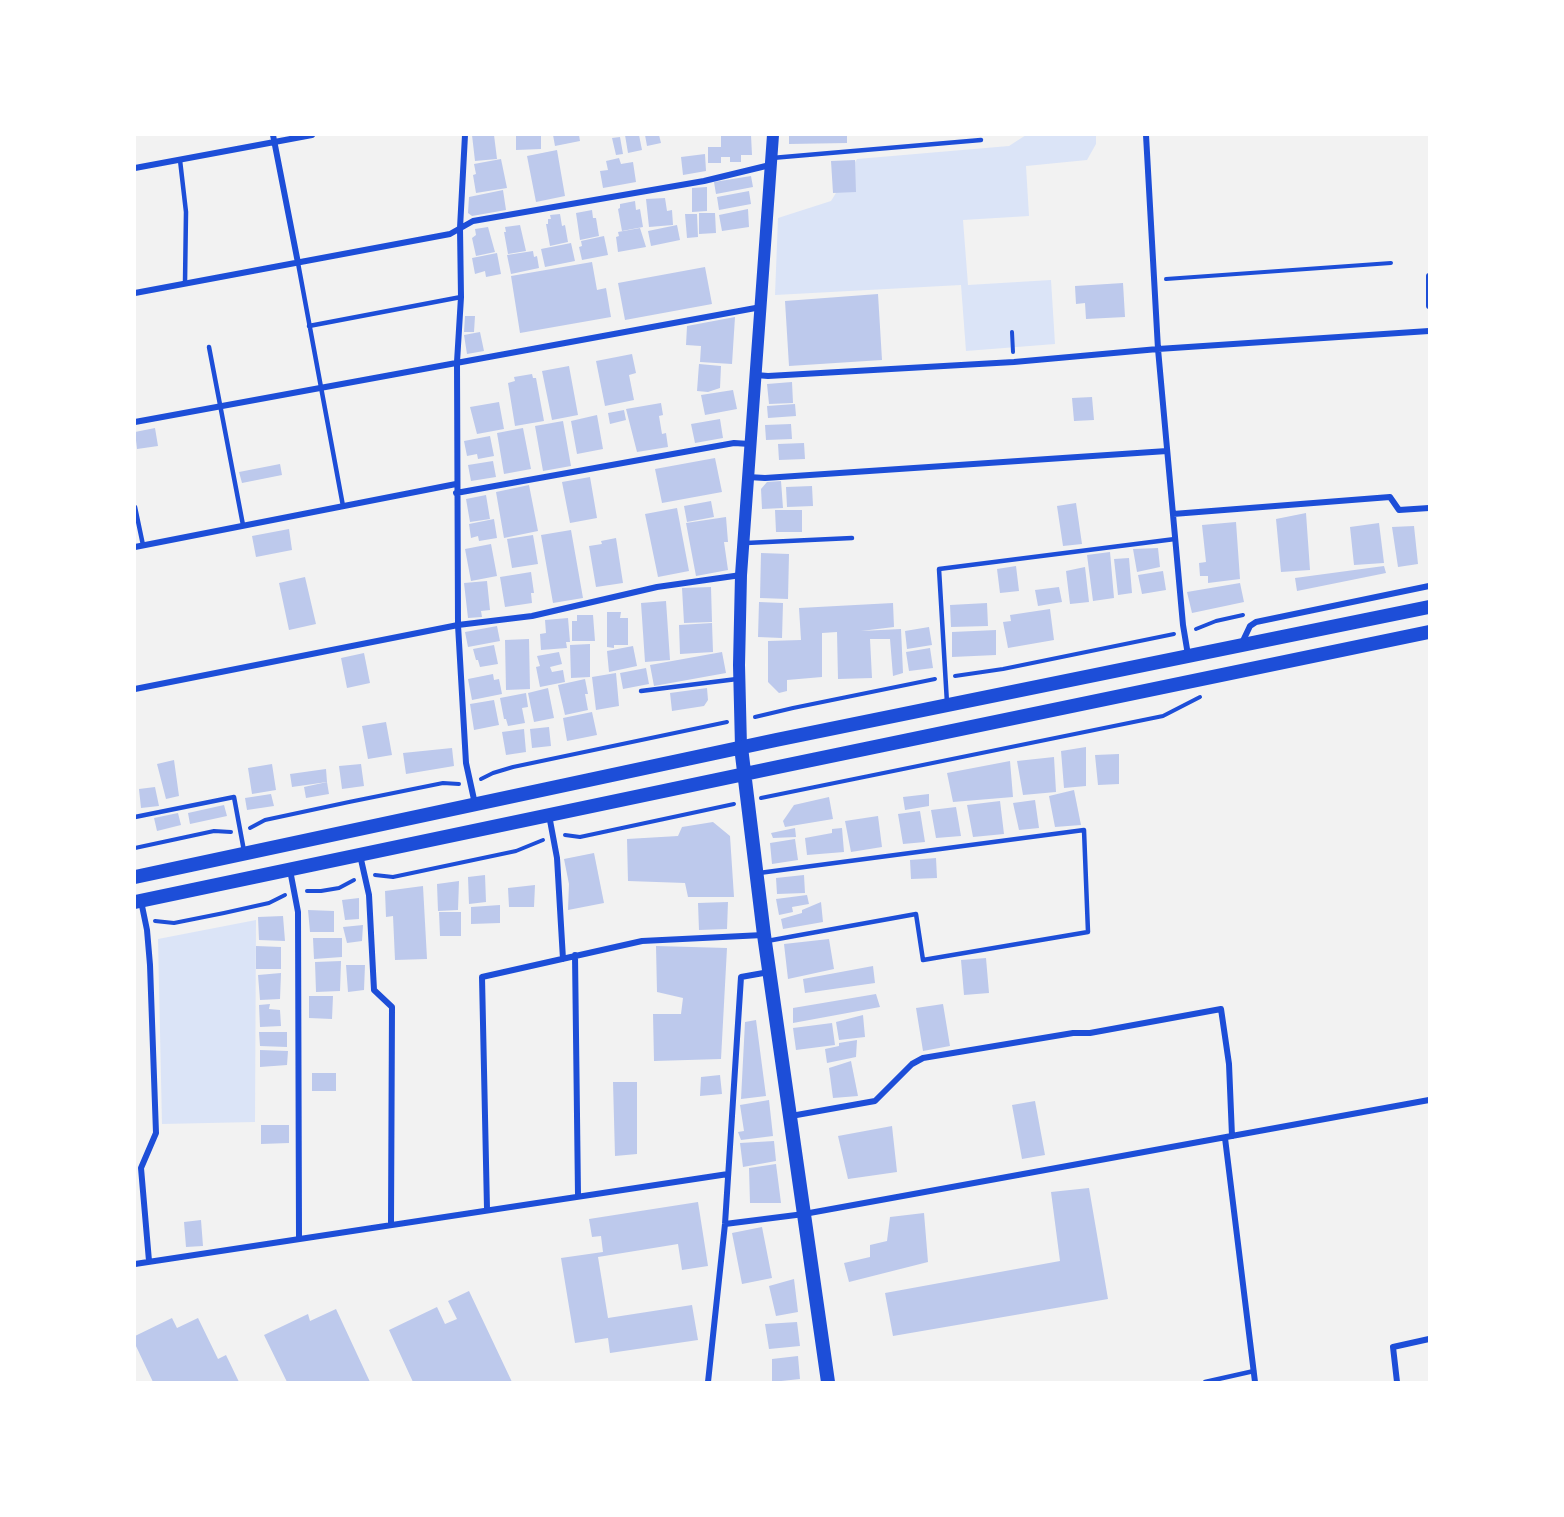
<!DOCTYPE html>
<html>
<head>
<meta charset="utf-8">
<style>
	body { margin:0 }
	#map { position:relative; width:1564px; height:1517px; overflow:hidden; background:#f2f2f2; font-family:"PT Serif",serif }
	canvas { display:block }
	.frame { position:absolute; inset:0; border:136px solid #fff; pointer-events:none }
</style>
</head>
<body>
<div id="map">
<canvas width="1564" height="1517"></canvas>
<div class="frame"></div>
</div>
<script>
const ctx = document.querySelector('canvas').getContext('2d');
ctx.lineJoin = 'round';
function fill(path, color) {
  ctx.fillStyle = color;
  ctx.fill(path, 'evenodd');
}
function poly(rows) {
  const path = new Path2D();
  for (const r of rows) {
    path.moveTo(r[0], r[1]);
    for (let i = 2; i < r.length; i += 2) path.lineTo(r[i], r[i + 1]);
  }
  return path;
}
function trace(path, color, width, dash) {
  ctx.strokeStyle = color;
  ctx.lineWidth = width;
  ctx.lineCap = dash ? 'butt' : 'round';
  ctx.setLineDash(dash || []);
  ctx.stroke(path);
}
fill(poly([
	[1026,135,1096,135,1096,144,1087,160,1026,166,1029,216,963,220,968,285,1051,280,1055,344,966,351,961,285,775,295,778,218,831,201,857,159,1009,146],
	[256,920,255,1122,162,1124,158,939]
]), '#dbe4f7');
fill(poly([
	[472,135,494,135,497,159,475,161],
	[516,135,541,135,541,149,516,150],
	[553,135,579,135,580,141,555,146],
	[625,135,639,135,642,150,628,153],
	[645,135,659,135,661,143,647,146],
	[721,135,751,135,752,155,741,155,741,162,730,162,730,157,721,157,721,163,708,163,708,147,721,147],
	[789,135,847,135,847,143,789,144],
	[620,137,623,154,616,155,612,138],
	[557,150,565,196,536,202,527,156],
	[705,154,706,171,683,175,681,157],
	[619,158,621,164,633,162,636,182,603,188,600,171,608,170,606,161],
	[501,159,507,188,476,193,473,175,476,174,474,164],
	[855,160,856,192,833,193,831,161],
	[751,176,753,187,716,194,714,182],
	[707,187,707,211,692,212,692,188],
	[503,190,506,210,472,216,468,213,469,197],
	[749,191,751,204,719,210,717,197],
	[665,198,667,211,672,210,673,225,649,227,646,199],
	[635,201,636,210,640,209,643,227,622,231,618,209,620,208,620,204],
	[748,209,749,227,722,231,719,215],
	[592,210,593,218,596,218,599,236,580,240,576,213],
	[699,213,715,213,716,233,699,234],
	[560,214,562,226,565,225,568,242,550,246,546,224,548,224,548,219,551,219,550,215],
	[685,214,697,214,698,237,687,238],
	[520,225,526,251,508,254,504,232,506,232,505,227],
	[677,225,680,240,651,246,648,231],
	[488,227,495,252,476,256,472,238,476,235,475,229],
	[640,228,646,247,618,252,616,237,619,236,618,232],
	[604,236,608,255,582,260,579,247,582,246,581,241],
	[571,243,575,261,545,267,541,249],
	[533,251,534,257,537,256,539,268,511,274,507,255],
	[497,253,501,274,486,277,485,271,475,274,472,258],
	[592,262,597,290,606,288,611,317,520,333,511,276],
	[705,267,712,304,625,320,618,283],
	[1123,283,1125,317,1086,319,1085,303,1076,304,1075,286],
	[878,294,882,360,789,366,785,301],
	[465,316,475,316,474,332,464,332],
	[735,317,732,364,700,362,701,346,686,345,687,326],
	[480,332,484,351,467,354,464,335],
	[632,354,636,373,629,375,634,400,605,406,596,361],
	[699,364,721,366,720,388,708,392,697,391],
	[569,366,578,415,552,420,542,371],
	[532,374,533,378,536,378,544,421,515,426,508,383,515,381,514,377],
	[792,382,793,403,769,404,767,384],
	[733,390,737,409,705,415,701,395],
	[1092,397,1094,420,1074,421,1072,398],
	[499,402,504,429,477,434,470,407],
	[661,403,663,415,659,416,662,434,666,433,668,447,637,452,626,409],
	[795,404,796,416,768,418,767,406],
	[624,410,626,420,610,424,608,413],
	[597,415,603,449,577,454,571,421],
	[720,419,723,438,695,443,691,424],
	[563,421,571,466,543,471,535,426],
	[791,424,792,439,766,440,765,425],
	[155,428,158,446,137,449,135,432],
	[523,428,531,469,504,474,497,433],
	[490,436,494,456,478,459,477,454,467,456,464,441],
	[804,443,805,459,779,460,778,444],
	[715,458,722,492,662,503,655,469],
	[493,461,496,477,471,481,468,465],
	[280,464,282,475,242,483,239,472],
	[590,477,597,518,570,523,562,482],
	[781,481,783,508,762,509,761,489,767,482],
	[529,485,538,531,504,538,496,492],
	[812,486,813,506,787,507,786,487],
	[486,495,490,519,470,522,466,499],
	[711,501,714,517,687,522,684,506],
	[1076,503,1082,544,1063,546,1057,506],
	[677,508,689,571,658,577,645,514],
	[775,510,802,510,802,532,776,532],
	[1306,513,1310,570,1281,572,1276,519],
	[726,517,728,542,724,542,728,570,696,576,686,523],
	[494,519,497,538,479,541,478,536,471,538,469,524],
	[1236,522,1240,579,1208,583,1208,576,1200,576,1199,563,1206,562,1202,525],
	[1379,523,1384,563,1354,565,1350,527],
	[1414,526,1418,564,1398,567,1392,527],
	[289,529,292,550,256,557,252,536],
	[571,530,583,598,553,603,541,535],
	[533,535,538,564,512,568,507,539],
	[616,538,623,583,596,587,589,546,602,544,601,541],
	[491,544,497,576,471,581,465,549],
	[1158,548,1160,567,1137,572,1133,549],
	[1110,552,1114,598,1093,601,1087,555],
	[761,553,789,554,788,599,760,598],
	[1129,558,1132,593,1118,595,1114,559],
	[1016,566,1019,591,1000,593,997,569],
	[1384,566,1386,573,1297,591,1295,578],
	[1085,567,1089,602,1070,604,1066,571],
	[1163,571,1166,590,1142,594,1138,575],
	[531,572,534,593,531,593,532,603,505,607,500,577],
	[305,577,316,624,289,630,279,583],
	[487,581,490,610,481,611,482,617,468,618,464,583],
	[1240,583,1244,602,1192,613,1187,592],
	[711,587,712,622,684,623,682,588],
	[1059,587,1062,602,1038,606,1035,590],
	[666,601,670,660,645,662,641,603],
	[759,602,783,603,782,638,758,637],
	[893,603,894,627,861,631,901,629,903,673,893,676,890,639,870,639,872,678,838,679,837,632,822,633,822,677,787,680,787,691,779,693,768,682,768,641,801,640,799,608],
	[987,603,988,626,951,627,950,605],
	[1050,609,1054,640,1008,648,1003,622,1011,621,1010,615],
	[607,612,621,612,620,618,628,618,628,645,614,645,614,648,607,647],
	[577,615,593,615,595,641,572,641,572,621,577,621],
	[568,618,570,642,566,642,567,648,541,650,540,634,546,633,545,620],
	[712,623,713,652,680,654,679,625],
	[497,626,500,641,468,647,465,632],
	[929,627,932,645,907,649,905,631],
	[996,630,996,655,952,657,952,632],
	[529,639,530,689,506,690,505,640],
	[590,644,590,677,571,678,570,645],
	[494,645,498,664,480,667,478,660,476,660,473,649],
	[633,646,637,666,609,672,607,651],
	[930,648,933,668,909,671,906,652],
	[559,652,562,664,550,667,552,672,563,670,565,682,540,687,536,667,540,666,537,656],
	[722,652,726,673,654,686,650,665],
	[364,653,370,683,347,688,341,658],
	[646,668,649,684,623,689,620,673],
	[616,673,619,706,596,710,592,677],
	[493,674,494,680,499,679,502,694,472,700,468,679],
	[585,679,588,694,585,694,588,710,565,715,558,685],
	[548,688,554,718,534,722,528,693],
	[707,688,708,700,704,706,672,711,670,693],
	[526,693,528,707,522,708,525,723,508,726,506,719,504,719,500,698],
	[494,700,499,725,474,730,470,704],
	[592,712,597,735,567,741,563,718],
	[386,722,392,755,368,759,362,726],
	[549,727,551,746,532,748,530,729],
	[524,729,526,752,506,755,502,732],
	[1086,747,1086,786,1064,788,1061,751],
	[452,748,454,766,406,774,403,753],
	[1119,754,1119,784,1098,785,1095,755],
	[1054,757,1056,792,1023,795,1017,761],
	[174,760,179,796,166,799,157,764],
	[1010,761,1013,797,953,802,947,773],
	[272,764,276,790,252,794,248,768],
	[361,764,364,786,342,789,339,766],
	[326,769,327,782,292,787,290,774],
	[327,782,329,794,306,798,304,787],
	[155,787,159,806,141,808,139,789],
	[1074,790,1081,825,1055,827,1049,796],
	[271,794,274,806,247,810,245,798],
	[929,794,929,806,905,810,903,797],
	[829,797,833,819,785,827,783,821,794,805],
	[1035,800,1039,828,1019,830,1013,803],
	[1000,801,1004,834,973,837,967,805],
	[224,805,227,816,190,824,188,813],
	[956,807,961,836,936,838,931,810],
	[920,811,925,842,903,844,898,814],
	[178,813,181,825,157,831,154,818],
	[878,816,882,847,851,852,845,821],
	[713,822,730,836,734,897,688,897,685,883,628,881,627,839,678,836,682,827],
	[795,828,796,837,773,838,771,833],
	[842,828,844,852,807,855,805,838,832,833,832,829],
	[795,839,798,860,772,864,770,843],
	[594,853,604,903,568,910,569,884,564,859],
	[936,858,937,878,911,879,910,860],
	[485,875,486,902,469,904,468,877],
	[804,875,805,893,777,894,776,878],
	[459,881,458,910,438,911,437,884],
	[535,885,534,907,509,907,508,888],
	[423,886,427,959,395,960,393,916,386,917,385,891],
	[807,895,809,904,792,907,793,912,779,915,776,899],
	[359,898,359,919,345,920,342,900],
	[728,902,727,929,699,930,698,903],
	[821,902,823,922,783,929,781,919,802,913,802,910],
	[500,905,500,923,471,924,471,907],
	[308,910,334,911,334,932,310,932],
	[439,912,461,912,461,936,440,936],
	[283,916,285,941,259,940,258,917],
	[363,925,362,941,347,943,343,927],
	[313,938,342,938,342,957,314,959],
	[829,939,834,969,788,979,784,944],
	[256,946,281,947,281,969,256,969],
	[656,946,727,948,721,1059,654,1061,653,1014,681,1014,683,998,657,992],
	[986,958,989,993,964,995,961,960],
	[341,961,340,991,316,992,315,962],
	[346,965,365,965,364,990,348,992],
	[873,966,875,983,805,993,803,979],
	[281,973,280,999,260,1000,258,975],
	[876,994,880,1007,793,1023,793,1008],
	[309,996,333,996,332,1019,309,1018],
	[270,1004,269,1009,280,1010,281,1026,260,1027,259,1005],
	[943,1004,950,1046,923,1051,916,1008],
	[863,1015,865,1037,839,1040,836,1022],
	[756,1020,766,1096,741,1099,745,1022],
	[832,1023,835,1045,796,1050,793,1028],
	[259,1032,287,1032,287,1047,260,1046],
	[857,1040,856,1057,827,1063,825,1049,839,1046,839,1043],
	[260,1050,288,1051,287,1065,260,1067],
	[851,1061,858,1096,833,1098,829,1068],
	[312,1073,336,1073,336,1091,312,1091],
	[720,1075,722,1094,700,1096,701,1077],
	[613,1082,637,1082,637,1154,615,1156],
	[769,1100,773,1136,741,1140,738,1132,744,1131,740,1105],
	[1035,1101,1045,1155,1022,1159,1012,1105],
	[261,1125,289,1125,289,1143,261,1144],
	[892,1126,897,1172,848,1179,838,1136],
	[774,1141,776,1161,743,1167,740,1143],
	[776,1164,781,1203,750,1203,749,1168],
	[1089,1188,1108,1299,893,1336,885,1293,1060,1261,1051,1192],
	[698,1202,708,1266,682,1270,678,1244,598,1257,608,1318,692,1305,698,1340,610,1353,608,1338,575,1343,561,1258,603,1252,601,1236,592,1237,589,1219],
	[924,1213,928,1262,849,1282,844,1263,870,1257,870,1245,887,1241,890,1217],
	[201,1220,203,1246,186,1247,184,1222],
	[762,1227,772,1278,742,1284,732,1233],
	[794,1279,798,1312,776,1316,769,1286],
	[469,1291,512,1382,413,1382,389,1330,437,1307,445,1324,457,1319,448,1301],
	[336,1309,370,1382,287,1382,264,1335,308,1314,310,1321],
	[172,1318,177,1328,198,1318,218,1359,226,1355,239,1382,153,1382,135,1344,135,1336],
	[797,1322,800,1346,769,1349,765,1324],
	[798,1356,800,1379,772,1382,772,1359]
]), '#bdc9ec');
trace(poly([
	[1166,279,1391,263],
	[1012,332,1013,352],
	[1196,629,1216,621,1243,615],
	[955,676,1003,669,1174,634],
	[755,717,793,708,935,679],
	[481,779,493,773,513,767,727,722],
	[761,798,1163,716,1200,697],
	[250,828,265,820,349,802,443,783,459,784],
	[565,835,580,837,734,804],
	[135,848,214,831,231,832],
	[375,875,393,877,516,851,543,840],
	[307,891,321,891,339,888,354,880],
	[155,921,174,923,224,913,269,903,285,895]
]), '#1d4ed8', 4);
trace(poly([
	[772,158,981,140],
	[180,160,186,212,185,283],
	[298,263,343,506],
	[309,326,461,297],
	[209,347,243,525],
	[135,507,143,545],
	[746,543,852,538],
	[641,691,737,679],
	[947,703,939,569,1175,539],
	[135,817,234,797,244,851],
	[759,873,1084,830,1088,932,923,960,916,914,767,941],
	[1205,1382,1254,1371]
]), '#1d4ed8', 4.5);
trace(poly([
	[273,135,298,263],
	[465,135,460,228,461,297,457,362,458,625,466,763,475,804],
	[1146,135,1158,349,1183,625,1188,655],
	[135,168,312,135],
	[1429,276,1429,306],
	[135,293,450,234,473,221,704,181,770,165],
	[756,375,768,376,1014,362,1158,349,1429,331],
	[135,422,761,307],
	[748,477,765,478,1167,451],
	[456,493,734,443,750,444],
	[1173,514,1390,497,1399,510,1429,508],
	[135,547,456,484],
	[1241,645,1250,626,1256,622,1429,586],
	[135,689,458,625,532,616,657,587,741,575],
	[549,815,557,858,563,959],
	[360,855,369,895,374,990,392,1007,391,1224],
	[290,870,298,912,299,1238],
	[141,901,147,930,150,965,156,1133,141,1168,149,1261],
	[575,955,578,1195],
	[791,1116,875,1101,912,1064,923,1058,1073,1033,1090,1033,1221,1009,1229,1064,1232,1136],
	[1225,1138,1255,1382],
	[487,1209,482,977,642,941,763,935],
	[725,1224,804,1214,1429,1100],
	[135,1264,728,1174],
	[708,1382,725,1224,741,977,769,972],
	[1397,1382,1393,1347,1429,1339]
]), '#1d4ed8', 6);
trace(poly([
	[741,747,739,665,741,575,773,135]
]), '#1d4ed8', 12);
trace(poly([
	[741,747,764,935,828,1382],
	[135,877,776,740,1429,607],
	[135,902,778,767,1429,632]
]), '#1d4ed8', 14);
</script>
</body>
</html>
